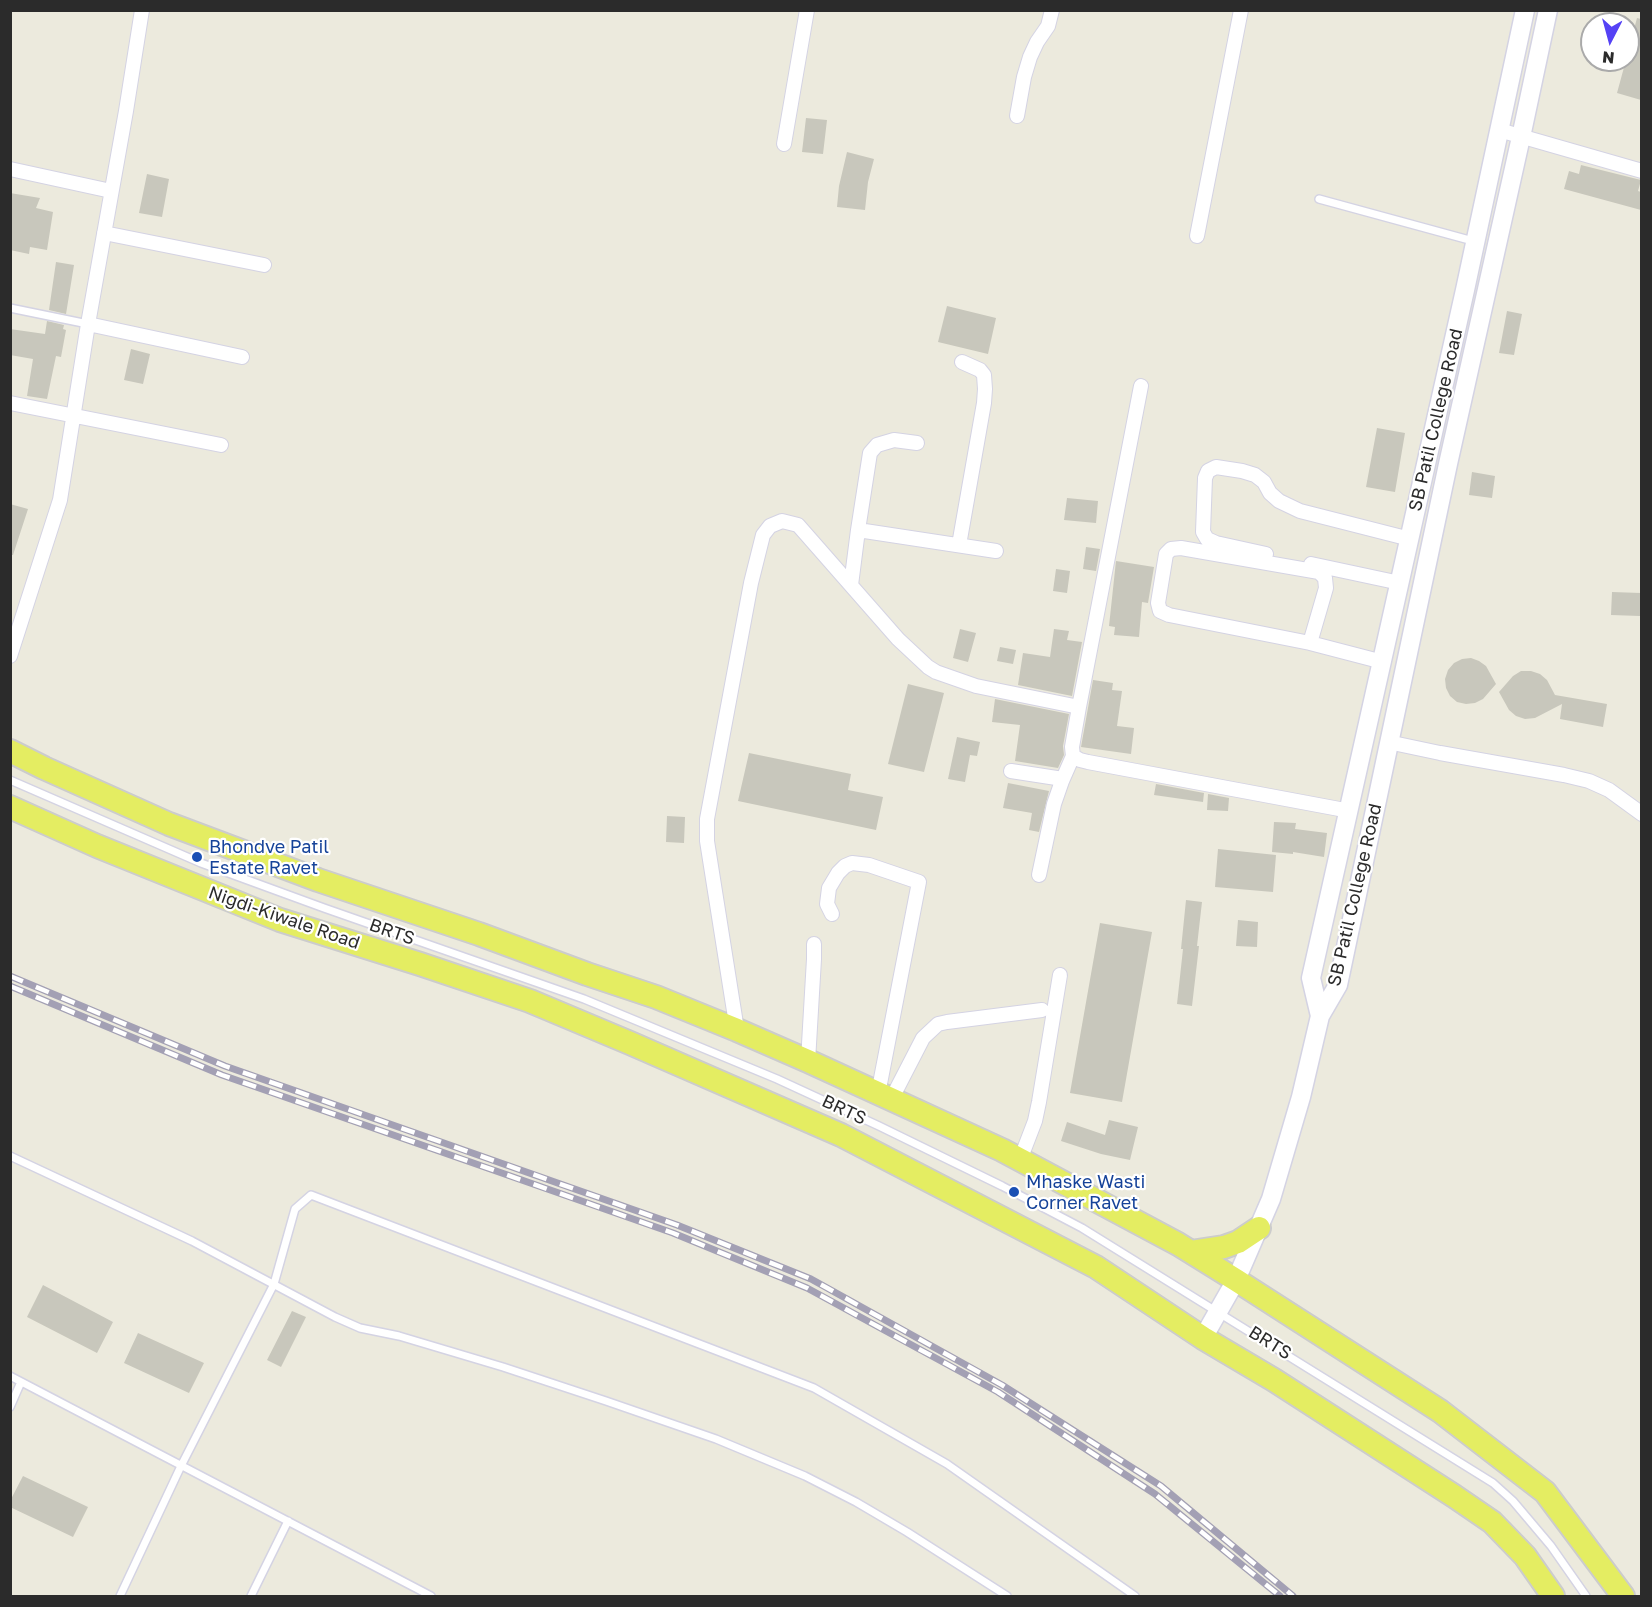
<!DOCTYPE html>
<html>
<head>
<meta charset="utf-8">
<style>
	body { margin:0 }
	#map { position:relative; width:1652px; height:1607px; overflow:hidden; background:#eceadd; font-family:"Golos Text",sans-serif }
	canvas { display:block }
	.frame { position:absolute; inset:0; border:12px solid #2b2b2b; pointer-events:none }
	.north { position:absolute; left:1580px; top:12px; width:60px; height:60px; box-sizing:border-box; background:#fff; border:2px solid #aaa; border-radius:50%; rotate:186deg; font-size:16px; font-weight:700; line-height:24px; text-align:center; color:#2b2b2b }
	.north::after { content:''; display:block; margin:auto; width:21px; height:27px; background:#5542f5; clip-path:polygon(50% 0,100% 100%,50% 72%,0 100%) }
</style>
</head>
<body>
<div id="map">
<canvas width="1652" height="1607"></canvas>
<div class="frame"></div>
<div class="north">N</div>
</div>
<script>
const ctx = document.querySelector('canvas').getContext('2d');
ctx.lineJoin = 'round';
function fill(path, color) {
  ctx.fillStyle = color;
  ctx.fill(path, 'evenodd');
}
function poly(rows) {
  const path = new Path2D();
  for (const r of rows) {
    path.moveTo(r[0], r[1]);
    for (let i = 2; i < r.length; i += 2) path.lineTo(r[i], r[i + 1]);
  }
  return path;
}
function trace(path, color, width, dash) {
  ctx.strokeStyle = color;
  ctx.lineWidth = width;
  ctx.lineCap = dash ? 'butt' : 'round';
  ctx.setLineDash(dash || []);
  ctx.stroke(path);
}
function label(font, color, halo, rows, align = 'center') {
  ctx.font = font + ' "Golos Text",sans-serif';
  ctx.lineWidth = 4.5;
  ctx.setLineDash([]);
  ctx.textBaseline = 'middle';
  ctx.strokeStyle = halo;
  ctx.fillStyle = color;
  for (const [text, x, y, turn = 0] of rows) {
    ctx.save();
    ctx.translate(x, y);
    ctx.rotate((+turn || 0) * Math.PI / 180);
    ctx.textAlign = isNaN(turn) ? turn : align;
    if (halo) ctx.strokeText(text, 0, 0);
    ctx.fillText(text, 0, 0);
    ctx.restore();
  }
}
fill(poly([
	[1637,18,1641,19,1641,100,1617,93,1626,60,1628,60,1628,52],
	[806,118,827,120,823,154,802,152],
	[847,152,874,159,868,182,865,210,837,207,839,186],
	[1581,165,1641,180,1638,191,1641,192,1641,210,1564,189,1569,171,1579,174],
	[147,174,169,179,162,217,139,213],
	[10,193,40,198,36,208,53,212,47,250,30,247,29,254,10,250],
	[56,262,74,265,66,314,49,310],
	[947,306,996,318,988,354,938,342],
	[1507,311,1522,314,1514,355,1499,353],
	[47,321,64,325,63,329,66,330,61,357,56,356,47,399,27,396,33,359,10,355,10,329,45,334],
	[131,349,150,354,143,384,124,380],
	[1377,428,1405,433,1395,492,1366,487],
	[1472,472,1495,476,1492,498,1469,495],
	[1067,498,1098,501,1096,523,1064,520],
	[10,504,28,509,13,555,10,555],
	[1086,547,1100,549,1096,571,1083,569],
	[1116,561,1154,567,1148,603,1142,602,1139,637,1114,635,1115,627,1109,626],
	[1056,569,1070,571,1067,593,1053,591],
	[1612,592,1641,593,1640,616,1611,615],
	[960,629,976,633,968,662,953,658],
	[1054,629,1069,631,1067,640,1082,642,1072,696,1018,685,1023,653,1050,657],
	[1000,647,1016,650,1013,664,997,661],
	[1471,658,1479,661,1486,666,1496,684,1483,699,1475,703,1466,704,1457,702,1450,696,1446,688,1445,679,1448,670,1454,663,1462,659],
	[1521,671,1531,671,1540,674,1547,680,1555,695,1607,704,1603,727,1560,719,1562,704,1535,718,1525,719,1516,716,1509,710,1499,692,1513,676],
	[1093,680,1113,683,1112,690,1122,691,1117,726,1134,728,1131,754,1081,747],
	[908,684,944,693,924,772,888,764],
	[995,699,1069,714,1063,746,1064,755,1058,768,1015,761,1020,725,992,722],
	[957,737,980,742,977,756,970,755,965,782,948,779],
	[749,753,851,774,848,790,883,797,876,830,738,801],
	[1008,783,1049,791,1039,832,1029,830,1032,813,1003,808],
	[1156,784,1204,793,1203,802,1154,795],
	[1208,794,1229,798,1228,811,1207,810],
	[667,816,685,817,684,843,666,842],
	[1274,822,1296,823,1295,829,1327,833,1324,857,1293,852,1293,854,1272,852],
	[1218,849,1276,855,1273,892,1215,887],
	[1186,900,1202,902,1197,946,1199,946,1192,1006,1177,1004,1183,949,1181,949],
	[1238,920,1258,922,1257,947,1236,946],
	[1100,923,1152,932,1122,1102,1070,1093],
	[1109,1120,1138,1127,1130,1160,1101,1154,1061,1141,1067,1122,1105,1135],
	[43,1285,113,1322,97,1353,27,1317],
	[292,1311,306,1317,281,1367,267,1360],
	[138,1333,204,1363,189,1393,124,1363],
	[23,1476,88,1507,73,1537,10,1507,10,1501]
]), '#c8c7bc');
const service = poly([
	[1319,199,1473,241],
	[10,308,88,324],
	[10,780,201,863,324,908,584,999,777,1079,879,1126,1002,1186,1082,1228,1493,1483,1513,1501,1551,1546,1586,1596],
	[10,1156,192,1241,335,1317,360,1328,399,1336,503,1367,606,1401,716,1439,805,1476,856,1502,907,1532,1007,1596],
	[10,1376,431,1596],
	[10,1407,21,1382],
	[120,1596,181,1466,274,1284,295,1209,311,1195,814,1388,947,1464,1135,1596],
	[251,1596,288,1521]
]);
const minor = poly([
	[1017,116,1024,77,1030,57,1037,42,1048,26,1052,10],
	[1499,130,1642,171],
	[784,144,807,10],
	[10,169,111,191],
	[104,233,264,265],
	[1197,236,1241,10],
	[88,324,242,357],
	[1141,386,1079,707,1072,747,1073,756,1080,760,1088,762,1350,811],
	[10,403,221,445],
	[858,530,996,551],
	[959,545,984,403,985,389,984,375,980,370,962,362],
	[1266,554,1216,543,1207,539,1203,532,1205,478,1208,471,1216,467,1242,471,1255,475,1264,482,1270,493,1279,501,1300,511,1410,539],
	[1311,564,1400,583],
	[851,585,858,530,870,453,877,445,894,440,917,443],
	[1310,643,1326,588,1325,578,1319,572,1181,548,1171,549,1166,554,1158,603,1160,611,1169,615,1310,643,1383,662],
	[10,656,60,500,88,324,126,111,142,10],
	[1388,742,1440,753,1564,775,1589,781,1609,790,1642,814],
	[1011,771,1063,779],
	[1039,875,1054,804,1062,781,1073,756],
	[832,914,827,904,829,888,838,873,845,866,852,863,869,865,919,882,878,1094],
	[737,1030,707,841,707,819,751,583,763,535,770,526,782,521,798,525,898,639,928,667,936,672,976,686,1079,707],
	[808,1061,814,959,814,944],
	[891,1100,923,1038,938,1024,947,1022,1042,1010],
	[1020,1160,1035,1121,1039,1102,1060,975]
]);
const tertiary = poly([
	[1320,1016,1311,978,1465,290,1525,10],
	[1203,1338,1236,1280,1271,1199,1301,1097,1320,1016,1338,985,1448,464,1521,137,1548,10]
]);
const primary = poly([
	[10,751,44,768,169,824,318,880,479,934,587,974,656,997,737,1030,808,1061,1002,1150,1178,1244,1236,1280,1440,1411,1545,1492,1623,1596],
	[10,807,97,846,280,920,420,964,530,1001,630,1043,841,1135,1096,1267,1203,1338,1274,1380,1454,1496,1492,1522,1525,1556,1553,1596],
	[1191,1252,1224,1247,1238,1242,1259,1228]
]);
trace(service, '#d4d3e3', 10);
trace(minor, '#d4d3e3', 16);
trace(tertiary, '#d4d3e3', 21);
trace(primary, '#ccc', 26);
trace(service, '#fff', 7);
trace(minor, '#fff', 14);
trace(tertiary, '#fff', 18);
trace(primary, '#e4ed62', 22);
const rail = poly([
	[10,976,225,1066,677,1225,811,1279,1002,1385,1161,1486,1293,1596],
	[10,986,222,1075,673,1233,807,1288,998,1392,1155,1494,1280,1596]
]);
trace(rail, '#a3a0b4', 7);
trace(rail, '#fff', 4.5, [14]);
for (const [x, y, r, color] of [
	[197,857,6,"#1a4fb4"],
	[1014,1192,6,"#1a4fb4"]
]) {
  const dot = new Path2D();
  dot.arc(x, y, r, 0, 2 * Math.PI);
  ctx.fillStyle = color;
  ctx.fill(dot);
  trace(dot, '#fff', 2);
}
label('18px', '#2b2b2b', '#fff', [
	["SB Patil College Road",1436,420,-77],
	["SB Patil College Road",1355,895,-77],
	["Nigdi-Kiwale Road",284,918,19],
	["BRTS",392,932,19],
	["BRTS",844,1110,25],
	["BRTS",1270,1343,32]
]);
label('18px', '#164399', '#fff', [
	["Bhondve Patil",209,847],
	["Estate Ravet",209,868],
	["Mhaske Wasti",1026,1182],
	["Corner Ravet",1026,1203]
], 'left');
</script>
</body>
</html>
